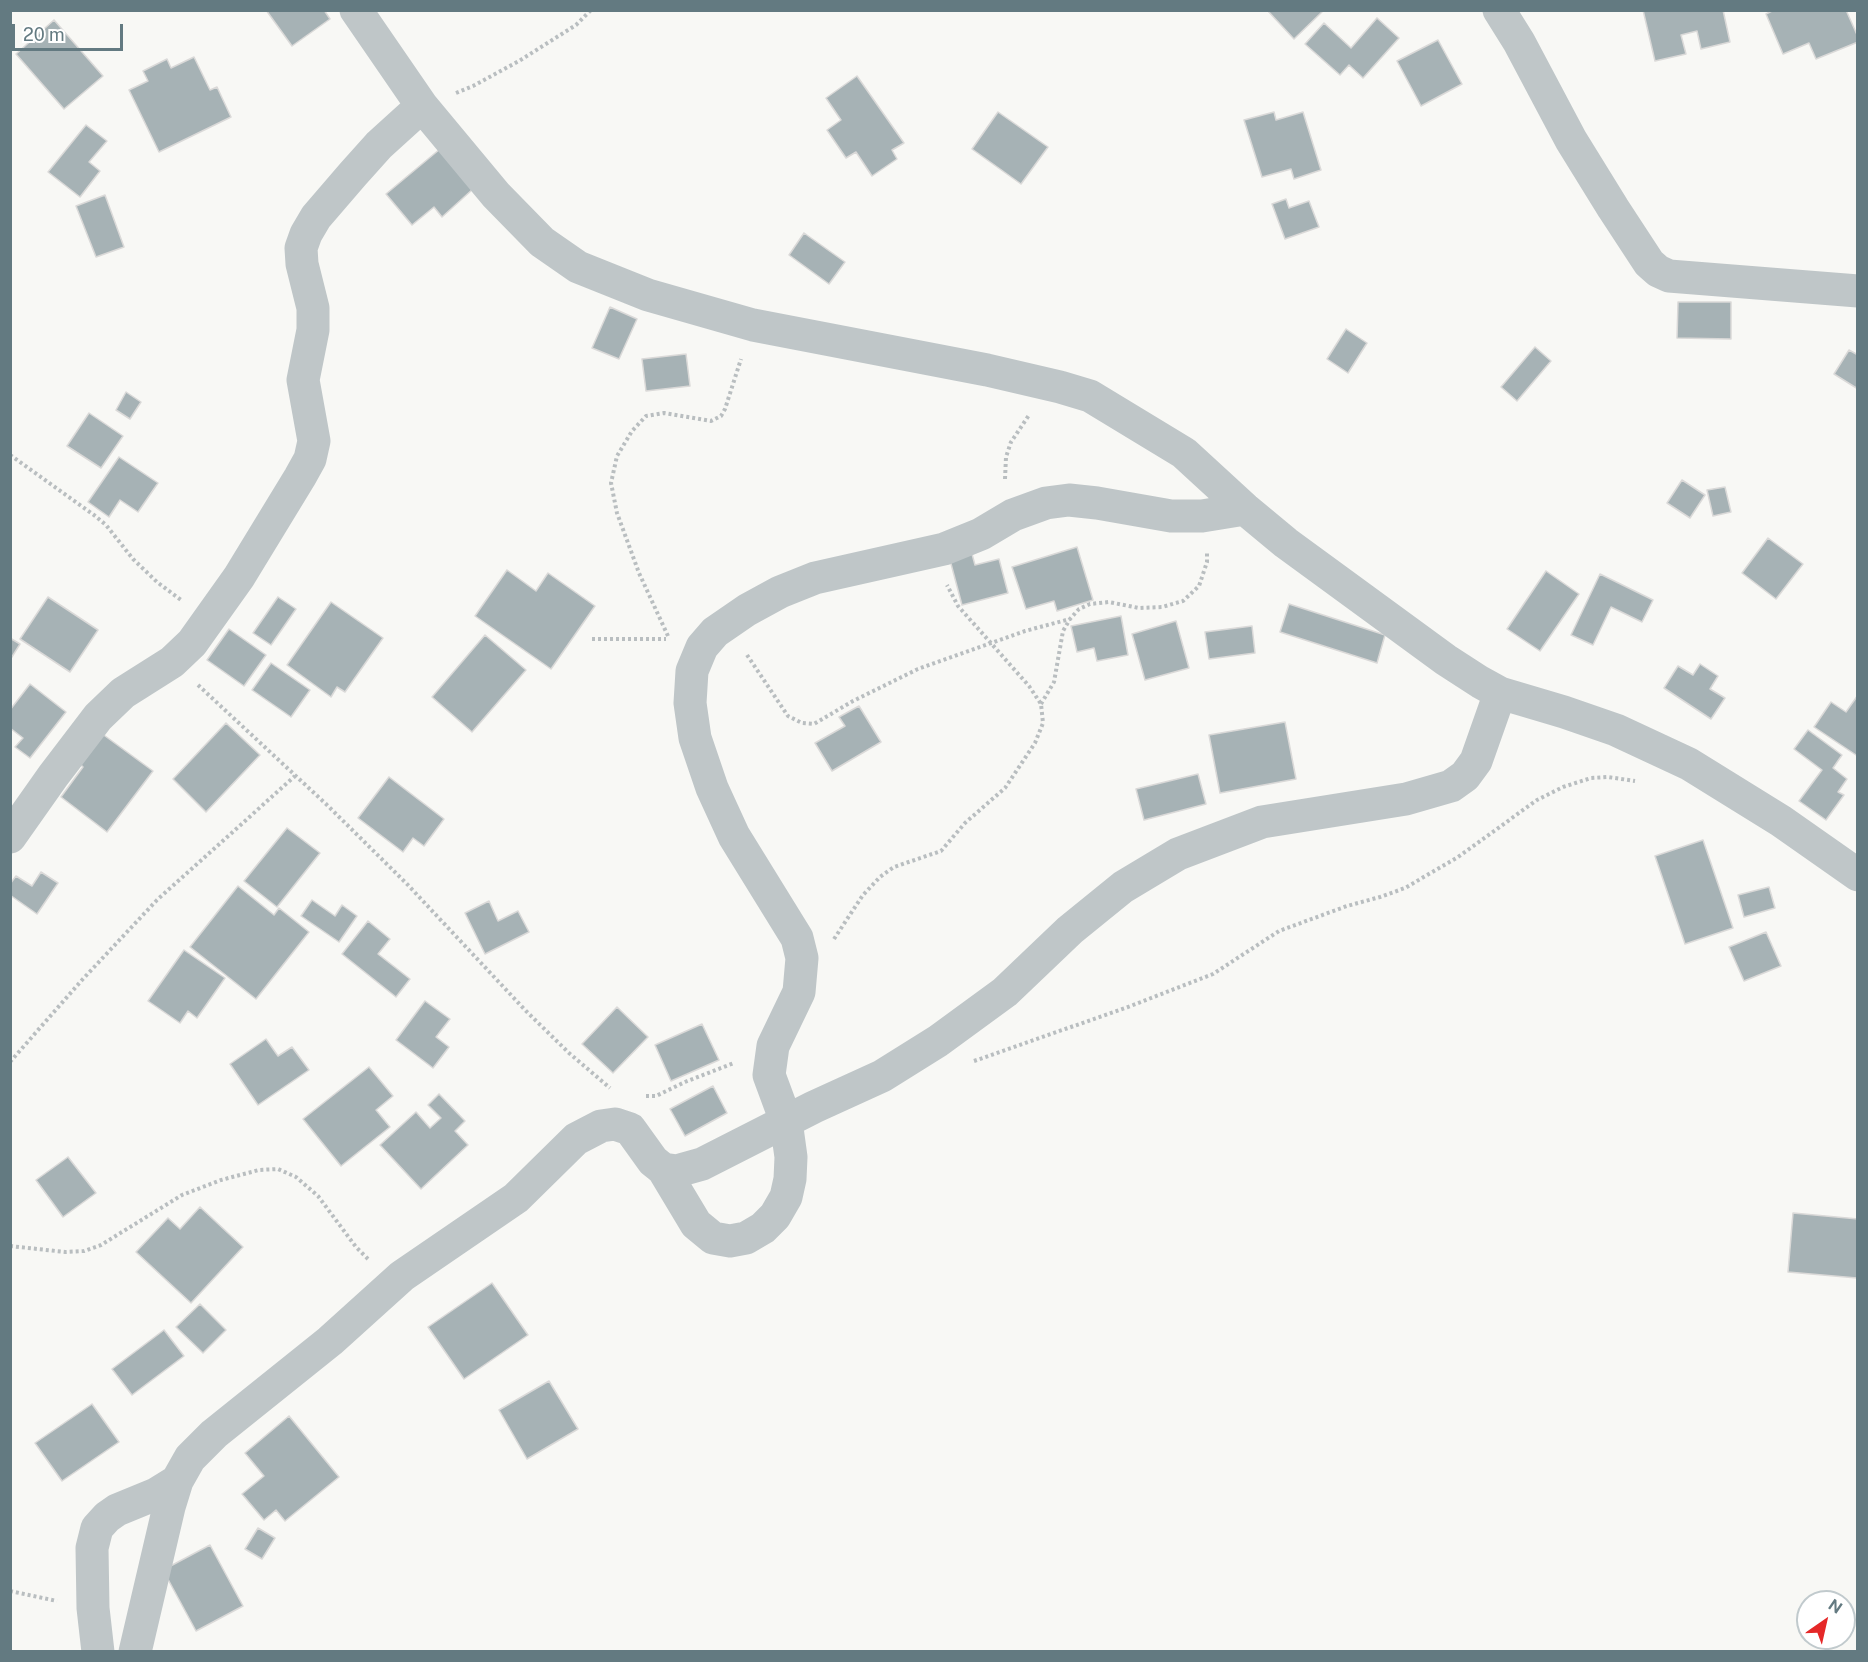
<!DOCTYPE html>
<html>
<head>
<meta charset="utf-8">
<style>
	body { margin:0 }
	#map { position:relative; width:1868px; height:1662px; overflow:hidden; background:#f8f8f5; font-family:"Public Sans",sans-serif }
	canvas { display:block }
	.frame { position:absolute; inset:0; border:12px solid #637a81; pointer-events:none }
	.north { position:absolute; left:1796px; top:1590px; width:60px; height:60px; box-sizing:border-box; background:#fff; border:2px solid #c1cacd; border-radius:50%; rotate:34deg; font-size:16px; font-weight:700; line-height:24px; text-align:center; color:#637a81 }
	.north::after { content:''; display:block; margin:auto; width:21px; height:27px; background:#e52828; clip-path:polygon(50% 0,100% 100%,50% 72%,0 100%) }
	.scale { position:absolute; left:12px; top:24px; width:111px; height:27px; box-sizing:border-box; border:3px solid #637a81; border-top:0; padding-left:8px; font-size:18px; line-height:21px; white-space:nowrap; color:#637a81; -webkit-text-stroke:4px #fff; paint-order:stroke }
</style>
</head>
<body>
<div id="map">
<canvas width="1868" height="1662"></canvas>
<div class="frame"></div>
<div class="north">N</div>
<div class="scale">20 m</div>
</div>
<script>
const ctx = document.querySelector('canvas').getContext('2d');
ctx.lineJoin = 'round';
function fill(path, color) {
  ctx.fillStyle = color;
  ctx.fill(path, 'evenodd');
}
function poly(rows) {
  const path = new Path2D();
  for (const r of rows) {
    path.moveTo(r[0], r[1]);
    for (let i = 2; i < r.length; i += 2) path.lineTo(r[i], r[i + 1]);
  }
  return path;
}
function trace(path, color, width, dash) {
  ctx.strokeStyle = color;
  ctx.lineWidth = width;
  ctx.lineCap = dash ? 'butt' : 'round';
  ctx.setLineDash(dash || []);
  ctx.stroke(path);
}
const building = poly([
	[266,10,324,10,330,19,292,46,266,10],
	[1267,10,1324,10,1294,39,1267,10],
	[1643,10,1723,10,1730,42,1701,49,1697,31,1681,35,1686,54,1655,61,1643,10],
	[1774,10,1846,10,1858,37,1858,42,1816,59,1809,43,1783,54,1766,14,1774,10],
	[1377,18,1399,38,1363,78,1349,65,1340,75,1305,44,1324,23,1351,48,1377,18],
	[54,20,103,76,64,109,16,54,54,20],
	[1438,40,1462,84,1421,106,1397,61,1438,40],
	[194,57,210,90,217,87,231,117,159,152,129,90,148,81,143,71,167,59,171,68,194,57],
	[857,76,904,143,892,150,897,159,872,176,856,152,846,158,827,130,841,120,826,98,857,76],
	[998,112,1048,147,1021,184,972,149,998,112],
	[1274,112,1276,120,1303,112,1321,170,1294,179,1291,169,1262,177,1244,120,1274,112],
	[86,125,107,141,89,162,100,171,80,197,48,172,86,125],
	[440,149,473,189,442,217,434,207,412,225,386,194,440,149],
	[105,195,124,247,96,257,76,206,105,195],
	[1286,199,1289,208,1309,201,1319,227,1285,239,1272,204,1286,199],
	[804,233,845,262,829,284,789,255,804,233],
	[1678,302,1731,302,1731,339,1677,338,1678,302],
	[610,307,637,319,619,359,592,348,610,307],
	[1346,329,1367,343,1348,373,1327,359,1346,329],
	[1535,347,1551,361,1517,401,1501,387,1535,347],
	[1849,350,1858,355,1858,389,1834,374,1849,350],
	[686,354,690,386,646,391,642,359,686,354],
	[126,392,141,402,130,419,116,410,126,392],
	[89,413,123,436,101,468,67,446,89,413],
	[119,457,158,483,138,512,120,500,109,517,88,502,119,457],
	[1682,480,1705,495,1690,518,1667,503,1682,480],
	[1725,487,1731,512,1713,516,1707,490,1725,487],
	[1768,538,1803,564,1776,599,1742,573,1768,538],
	[1077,547,1093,600,1057,611,1054,601,1026,609,1012,567,1077,547],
	[972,554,975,565,999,559,1008,593,962,605,950,560,972,554],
	[507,570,536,591,548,573,595,606,551,669,475,616,507,570],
	[1546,571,1579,594,1540,651,1507,629,1546,571],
	[1600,574,1653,600,1642,622,1611,607,1593,645,1571,635,1600,574],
	[48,597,98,630,70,672,20,639,48,597],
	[278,597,296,609,271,645,253,633,278,597],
	[331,602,383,638,345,692,337,687,331,697,287,665,331,602],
	[1289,604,1385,635,1377,663,1280,632,1289,604],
	[1121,616,1128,655,1097,661,1094,648,1077,652,1071,626,1121,616],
	[1176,621,1189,668,1145,680,1132,634,1176,621],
	[1252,626,1255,653,1209,659,1205,632,1252,626],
	[229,629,266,655,244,686,207,660,229,629],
	[485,635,526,670,472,732,432,697,485,635],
	[10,638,20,644,10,660,10,638],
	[271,663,310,690,291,717,252,690,271,663],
	[1700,664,1718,676,1710,689,1725,698,1711,719,1664,688,1678,666,1693,675,1700,664],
	[30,684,66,712,30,758,15,747,23,738,10,728,10,710,30,684],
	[1858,695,1858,753,1856,755,1814,727,1831,702,1846,712,1858,695],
	[859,706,881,742,832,771,815,743,845,726,839,717,859,706],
	[1285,722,1296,779,1220,793,1209,735,1285,722],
	[226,723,260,755,206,812,173,779,226,723],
	[1808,730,1842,755,1833,768,1847,779,1838,792,1844,795,1826,820,1799,801,1822,770,1794,749,1808,730],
	[101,733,153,771,107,832,61,797,83,767,79,763,101,733],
	[1198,774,1206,804,1144,820,1136,789,1198,774],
	[389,777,444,819,424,846,413,838,403,852,358,818,389,777],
	[287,828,320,853,277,907,244,881,287,828],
	[1703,840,1733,928,1685,944,1655,856,1703,840],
	[41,872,58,883,37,914,10,895,10,884,16,876,32,886,41,872],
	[238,886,274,915,279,908,309,932,256,999,190,947,238,886],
	[1769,887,1775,908,1744,917,1738,895,1769,887],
	[312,900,335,916,342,905,357,916,339,942,301,916,312,900],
	[489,901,498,921,518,911,529,932,485,954,465,913,489,901],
	[368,921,390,939,378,954,410,979,396,997,342,954,368,921],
	[1766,932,1781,966,1744,981,1729,947,1766,932],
	[184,950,225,978,197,1018,188,1011,180,1023,148,1001,184,950],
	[425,1001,450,1019,436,1037,449,1047,433,1068,396,1040,425,1001],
	[617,1007,648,1037,613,1073,582,1044,617,1007],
	[702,1024,719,1060,671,1081,655,1045,702,1024],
	[266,1039,278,1056,292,1047,309,1070,258,1105,230,1064,266,1039],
	[369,1067,393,1096,376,1110,390,1127,341,1166,303,1119,369,1067],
	[713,1086,727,1113,685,1136,670,1109,713,1086],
	[439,1094,465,1121,455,1131,468,1145,421,1189,380,1145,416,1112,430,1128,441,1118,428,1105,439,1094],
	[68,1157,96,1193,63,1217,36,1180,68,1157],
	[200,1207,243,1247,191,1303,136,1252,168,1218,180,1229,200,1207],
	[1793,1213,1858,1219,1857,1278,1788,1272,1793,1213],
	[492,1283,528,1335,464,1379,428,1327,492,1283],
	[200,1304,226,1330,203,1353,176,1327,200,1304],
	[164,1330,184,1356,132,1395,112,1369,164,1330],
	[549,1381,578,1429,527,1459,499,1410,549,1381],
	[92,1404,119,1442,62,1481,35,1443,92,1404],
	[289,1416,339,1477,285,1521,276,1510,264,1520,242,1494,264,1476,245,1453,289,1416],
	[258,1528,275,1538,262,1559,245,1549,258,1528],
	[210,1545,243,1606,196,1631,163,1570,210,1545]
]);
fill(building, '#a6b2b5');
trace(building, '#dad9d8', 1.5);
trace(poly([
	[456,93,473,86,519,61,576,25,591,10],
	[10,455,94,515,106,525,133,559,157,582,181,600],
	[1005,479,1006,457,1011,442,1029,415],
	[668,636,639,573,617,513,611,483,617,456,632,431,646,416,664,413,711,421,721,416,725,409,741,359],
	[592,639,666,639],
	[747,655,788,716,802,723,814,724,853,701,918,669,1025,631,1070,619],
	[198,685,326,804,407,884,526,1011,569,1053,610,1088],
	[1041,704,1054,682,1063,631,1070,619,1079,609,1090,604,1109,602,1139,608,1162,607,1183,601,1199,586,1207,562,1207,552],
	[834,939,863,895,880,877,894,867,941,851,965,823,1005,788,1035,743,1043,723,1041,704,1029,686,958,606,947,585],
	[974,1061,1128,1007,1213,974,1279,931,1347,906,1380,897,1405,888,1458,857,1537,800,1563,787,1591,778,1608,777,1635,781],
	[10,1062,82,980,157,900,295,776],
	[646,1096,656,1096,685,1082,734,1063],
	[10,1246,65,1252,84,1251,101,1245,182,1195,221,1180,259,1170,278,1169,296,1177,318,1196,356,1247,368,1259],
	[10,1591,57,1601]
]), '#b9bec0', 4, [3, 3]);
trace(poly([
	[356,10,422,106,496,195,542,242,578,267,648,295,753,325,987,370,1060,387,1090,396,1184,453,1245,509,1286,543,1446,660,1480,682,1500,693,1564,712,1616,730,1689,764,1781,821,1858,875],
	[1499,10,1519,42,1571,140,1613,208,1649,263,1658,271,1669,276,1858,291],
	[10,837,53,776,98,717,123,693,172,662,192,643,239,577,300,477,310,459,314,441,303,380,313,330,313,308,302,264,301,248,306,234,316,217,353,174,379,145,422,106],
	[663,1169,696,1224,713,1238,730,1241,746,1238,763,1228,775,1216,786,1197,790,1179,791,1157,786,1121,769,1075,773,1046,799,992,802,958,797,938,734,836,712,788,695,738,690,703,692,671,702,647,715,632,747,610,780,592,815,578,944,549,981,534,1013,515,1046,503,1069,500,1097,503,1171,516,1202,516,1245,509],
	[98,1652,93,1608,92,1548,97,1528,107,1517,117,1510,156,1494,177,1481],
	[135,1652,169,1507,177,1481,190,1458,214,1434,330,1341,402,1276,516,1198,576,1139,601,1126,615,1124,630,1129,653,1161,663,1169,677,1171,702,1164,814,1107,882,1076,938,1041,1005,992,1070,930,1123,887,1178,854,1262,822,1406,799,1451,786,1465,776,1476,761,1500,693]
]), '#bfc6c8', 33);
</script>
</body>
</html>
